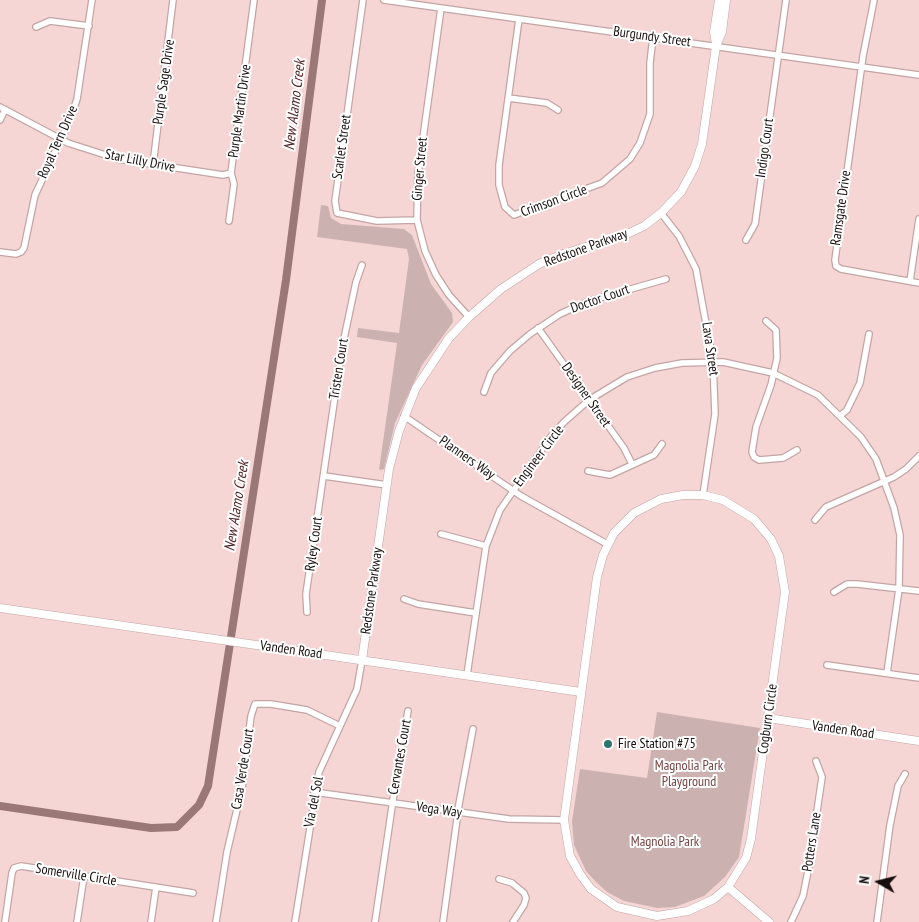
<!DOCTYPE html>
<html>
<head>
<meta charset="utf-8">
<style>
	body { margin:0 }
	#map { position:relative; width:919px; height:922px; overflow:hidden; background:#f6d6d5; font-family:"PT Sans Narrow",sans-serif }
	canvas { display:block }
	.north { position:absolute; left:854px; top:857px; width:50px; height:50px; -webkit-text-stroke:4px #fff; paint-order:stroke; rotate:278deg; font-size:14px; font-weight:700; line-height:20px; text-align:center; color:#180e0e }
	.north::after { content:''; display:block; margin:auto; width:18px; height:22px; background:#180e0e; clip-path:polygon(50% 0,100% 100%,50% 72%,0 100%) }
</style>
</head>
<body>
<div id="map">
<canvas width="919" height="922"></canvas>
<div class="north">N</div>
</div>
<script>
const ctx = document.querySelector('canvas').getContext('2d');
ctx.lineJoin = 'round';
function fill(path, color) {
  ctx.fillStyle = color;
  ctx.fill(path, 'evenodd');
}
function poly(rows) {
  const path = new Path2D();
  for (const r of rows) {
    path.moveTo(r[0], r[1]);
    for (let i = 2; i < r.length; i += 2) path.lineTo(r[i], r[i + 1]);
  }
  return path;
}
function trace(path, color, width, dash) {
  ctx.strokeStyle = color;
  ctx.lineWidth = width;
  ctx.lineCap = dash ? 'butt' : 'round';
  ctx.setLineDash(dash || []);
  ctx.stroke(path);
}
function label(font, color, halo, rows, align = 'center') {
  ctx.font = font + ' "PT Sans Narrow",sans-serif';
  ctx.lineWidth = 4;
  ctx.setLineDash([]);
  ctx.textBaseline = 'middle';
  ctx.strokeStyle = halo;
  ctx.fillStyle = color;
  for (const [text, x, y, turn = 0] of rows) {
    ctx.save();
    ctx.translate(x, y);
    ctx.rotate((+turn || 0) * Math.PI / 180);
    ctx.textAlign = isNaN(turn) ? turn : align;
    if (halo) ctx.strokeText(text, 0, 0);
    ctx.fillText(text, 0, 0);
    ctx.restore();
  }
}
fill(poly([
	[321,205,328,206,331,218,341,224,404,229,412,235,431,284,452,313,453,322,422,365,395,423,384,469,379,470,397,343,357,337,358,328,399,333,409,259,407,249,317,237],
	[657,712,760,728,739,857,725,877,704,896,675,907,657,908,624,901,607,892,596,882,586,871,574,845,572,821,580,769,647,778]
]), '#cbb2b1');
trace(poly([
	[0,806,151,828,177,827,199,805,208,786,286,280,322,0]
]), '#997877', 8);
const street = poly([
	[363,0,335,201,337,213,377,221,417,220],
	[384,0,919,75],
	[874,0,863,56,835,260,836,266,841,269,919,283],
	[441,8,418,174,417,220,425,251,436,275,449,295,469,317],
	[519,19,499,165,499,185,505,207,514,215,602,183,630,159,640,143,650,114,650,63,653,37],
	[36,27,50,21,89,26],
	[508,98,547,103,558,110],
	[0,107,68,143,118,159,223,175,231,173],
	[0,120,5,110],
	[153,165,173,0],
	[661,213,679,236,696,269,713,362,715,414,703,495],
	[229,221,234,184,231,173,254,0],
	[746,240,755,224,786,0],
	[0,252,16,254,21,252,24,248,35,195,70,120,77,99,92,0],
	[910,281,919,219],
	[766,321,776,330,777,358,771,385,756,427,752,452,754,457,759,460,783,458,797,450],
	[538,328,624,448,632,464],
	[484,392,491,373,510,351,530,334,560,314,589,301,666,279],
	[841,415,847,410,860,383,869,334],
	[404,416,521,496,607,544],
	[588,471,610,475,654,455,662,444],
	[324,476,387,485],
	[815,520,826,507,894,477,906,469,919,456],
	[441,534,486,546],
	[834,592,847,584,857,584,919,591],
	[404,599,418,604,476,613],
	[307,612,306,594,342,348,356,282,362,265],
	[827,665,919,678],
	[467,675,486,546,500,510,550,438,564,422,589,400,627,377,655,368,682,363,723,362,773,373,818,395,861,437,876,459,894,508,900,535,899,589,887,673],
	[314,792,509,819,564,820],
	[499,879,512,883,524,893,526,898,524,905,513,922],
	[5,922,12,873,14,868,21,866,193,893],
	[77,922,84,876],
	[151,922,156,887],
	[216,922,227,852,242,788,251,716,255,704,271,704,307,710,340,726],
	[295,922,319,772,357,689,362,660],
	[375,922,398,766,408,711],
	[443,922,459,804,473,729],
	[791,922,803,896,809,866,822,777,816,761],
	[877,922,890,825,898,786,905,774]
]);
const secondary = poly([
	[716,44,714,32,719,0],
	[683,495,703,495,723,500,754,519,771,539,779,556,785,592,751,839,746,858,728,887,714,899,688,911,657,916,617,907,591,889,580,874,570,856,564,820,597,577,603,555,614,533,634,513,661,499,683,495],
	[0,608,581,692],
	[362,660,389,469,399,431,416,388,449,338,469,317,501,289,539,264,563,254,625,235,644,226,661,213,681,192,695,166,702,144,716,46,722,32,726,0],
	[768,718,919,741],
	[728,887,769,922]
]);
trace(street, '#c3a5a4', 8);
trace(secondary, '#c3a5a4', 9);
trace(street, '#fff', 5.5);
trace(secondary, '#fff', 8);
for (const [x, y, r, color] of [
	[608,744,5,"#2f756c"]
]) {
  const dot = new Path2D();
  dot.arc(x, y, r, 0, 2 * Math.PI);
  ctx.fillStyle = color;
  ctx.fill(dot);
  trace(dot, '#fff', 2);
}
label('14px', '#180e0e', '#fff', [
	["Burgundy Street",652,37,8],
	["Purple Sage Drive",164,82,-82],
	["Purple Martin Drive",240,111,-82],
	["Royal Tern Drive",58,142,-66],
	["Scarlet Street",342,147,-82],
	["Indigo Court",765,148,-82],
	["Star Lilly Drive",140,161,11],
	["Ginger Street",420,169,-85],
	["Crimson Circle",554,201,-20],
	["Ramsgate Drive",841,208,-82],
	["Redstone Parkway",586,248,-20],
	["Doctor Court",600,299,-19],
	["Lava Street",710,349,82],
	["Tristen Court",339,369,-81],
	["Designer Street",586,395,55],
	["Engineer Circle",539,456,-53],
	["Planners Way",467,458,35],
	["Ryley Court",314,544,-82],
	["Redstone Parkway",372,591,-82],
	["Vanden Road",291,650,8],
	["Cogburn Circle",768,719,-82],
	["Vanden Road",843,730,8],
	["Cervantes Court",400,757,-80],
	["Casa Verde Court",243,769,-81],
	["Via del Sol",314,802,-79],
	["Vega Way",439,810,8],
	["Potters Lane",812,842,-81],
	["Somerville Circle",76,875,9]
]);
label('14px', '#180e0e', '#fff', [
	["Fire Station #75",618,744]
], 'left');
label('14px', '#764343', '#fff', [
	["Magnolia Park",689,766],
	["Playground",689,782],
	["Magnolia Park",665,842]
]);
label('italic 15px', '#552526', '#fff', [
	["New Alamo Creek",295,105,-83],
	["New Alamo Creek",237,506,-81]
]);
</script>
</body>
</html>
